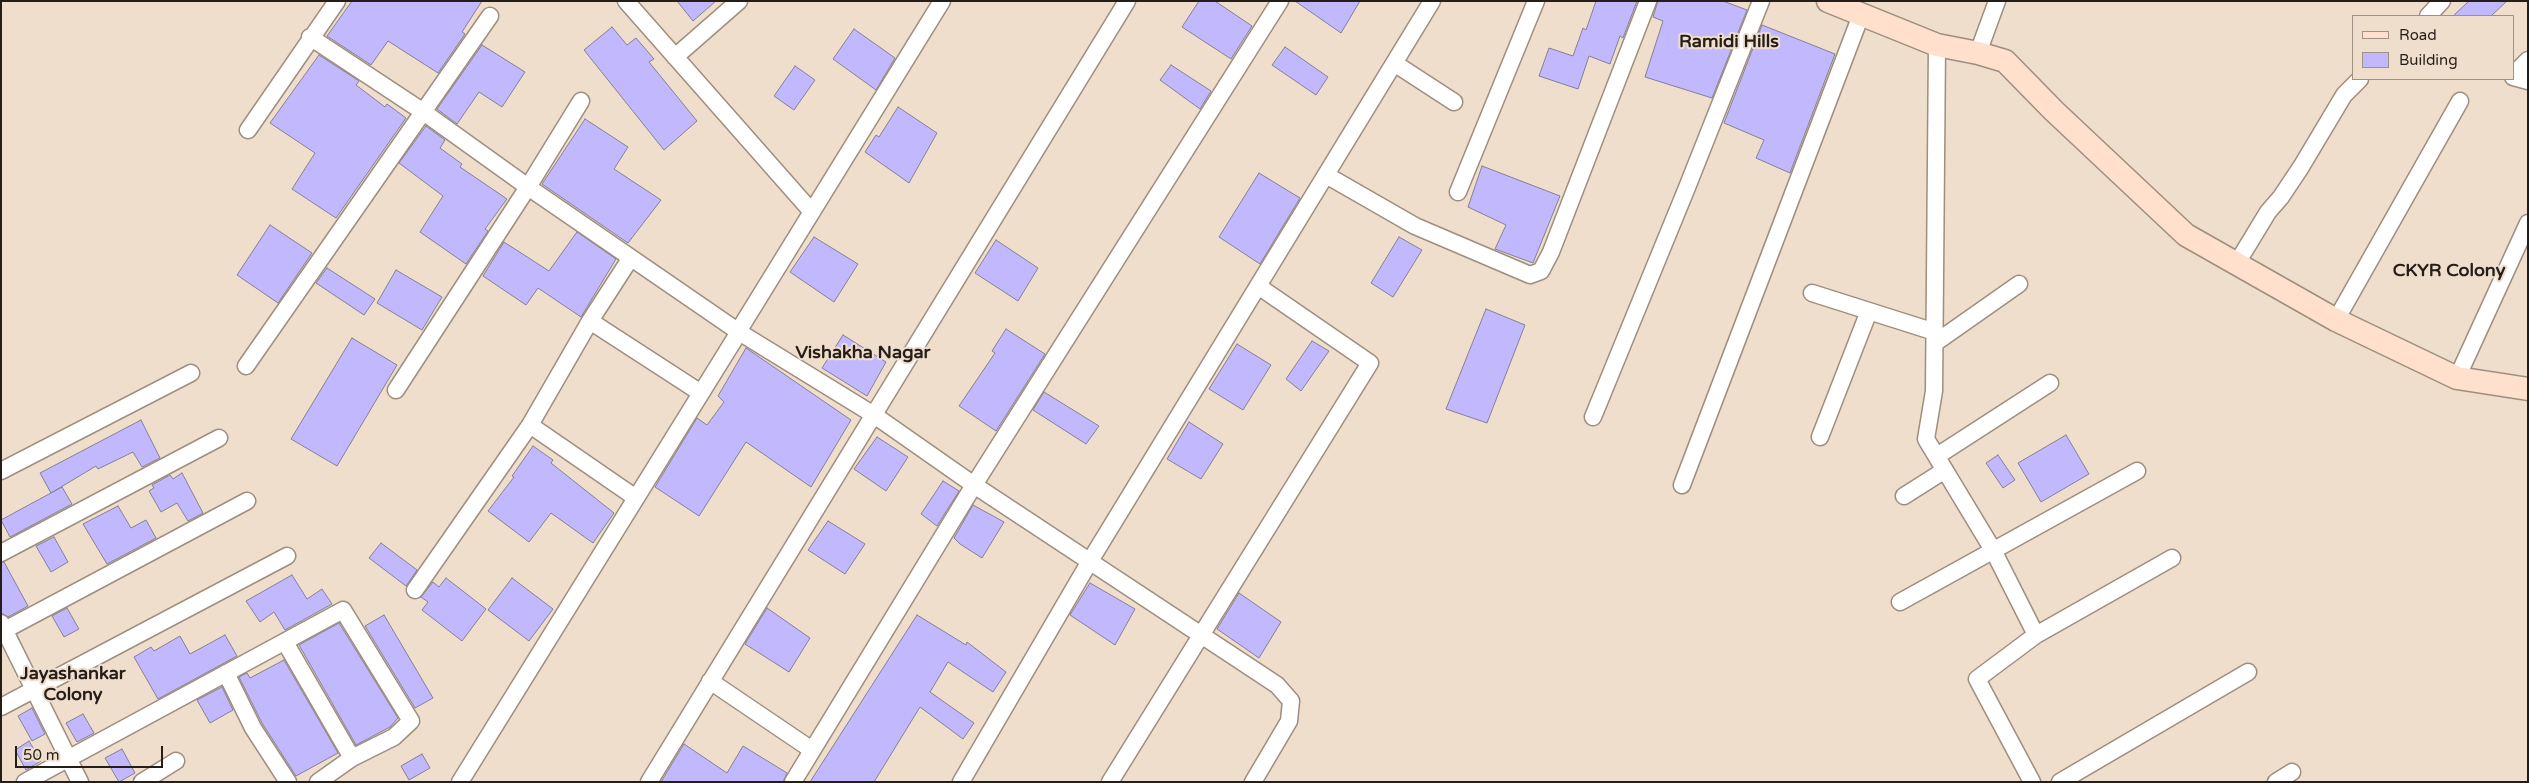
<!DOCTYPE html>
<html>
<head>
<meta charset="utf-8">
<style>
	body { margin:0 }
	#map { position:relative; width:2529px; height:783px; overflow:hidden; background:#f0decd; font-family:"Varela Round",sans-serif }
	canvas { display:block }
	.frame { position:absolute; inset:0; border:2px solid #251e18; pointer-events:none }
	.legend { position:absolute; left:2352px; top:15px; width:162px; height:65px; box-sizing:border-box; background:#f0decd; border:1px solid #9f9185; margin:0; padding:6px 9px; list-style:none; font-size:15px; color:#251e18 }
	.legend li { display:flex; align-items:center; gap:10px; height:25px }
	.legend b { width:25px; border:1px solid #9f9185 }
	.scale { position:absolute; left:15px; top:746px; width:148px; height:22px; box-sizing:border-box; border:2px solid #251e18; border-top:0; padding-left:6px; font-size:15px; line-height:18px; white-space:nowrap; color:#251e18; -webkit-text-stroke:4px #f0decd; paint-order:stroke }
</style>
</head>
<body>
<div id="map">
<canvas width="2529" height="783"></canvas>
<div class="frame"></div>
<ul class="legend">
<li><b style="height:6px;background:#fee0cd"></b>Road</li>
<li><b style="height:14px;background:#c1b8fe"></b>Building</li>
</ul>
<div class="scale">50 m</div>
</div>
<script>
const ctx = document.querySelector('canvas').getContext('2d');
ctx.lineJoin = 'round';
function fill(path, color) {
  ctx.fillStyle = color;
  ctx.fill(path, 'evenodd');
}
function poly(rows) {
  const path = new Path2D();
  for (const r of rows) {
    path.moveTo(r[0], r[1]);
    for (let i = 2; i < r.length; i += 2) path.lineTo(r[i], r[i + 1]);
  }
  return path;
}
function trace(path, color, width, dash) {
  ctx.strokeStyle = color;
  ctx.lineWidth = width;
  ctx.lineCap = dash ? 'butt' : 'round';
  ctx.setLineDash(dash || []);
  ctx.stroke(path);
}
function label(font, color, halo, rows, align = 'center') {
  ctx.font = font + ' "Varela Round",sans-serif';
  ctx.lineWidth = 4;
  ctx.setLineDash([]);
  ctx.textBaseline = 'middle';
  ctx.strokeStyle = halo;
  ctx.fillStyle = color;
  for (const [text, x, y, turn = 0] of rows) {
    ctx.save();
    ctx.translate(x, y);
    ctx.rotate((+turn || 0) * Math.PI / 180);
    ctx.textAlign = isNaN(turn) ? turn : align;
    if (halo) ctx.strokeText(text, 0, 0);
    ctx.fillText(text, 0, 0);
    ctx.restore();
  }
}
const building = poly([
	[352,1,482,1,462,32,465,34,438,73,388,41,371,65,327,36,352,1],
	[677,1,716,1,693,21,677,1],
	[1199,1,1215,1,1252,26,1231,59,1182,27,1199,1],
	[1295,1,1360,1,1341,33,1295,1],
	[1596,1,1637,1,1623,38,1620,36,1610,64,1589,56,1578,89,1539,76,1549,48,1573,56,1583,28,1586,30,1596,1],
	[1658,1,1723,1,1747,10,1712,98,1645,77,1663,21,1653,17,1658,1],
	[2469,1,2507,1,2491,16,2453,16,2469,1],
	[1762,25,1835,54,1790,173,1756,158,1764,140,1724,123,1762,25],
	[612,27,627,45,636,38,654,59,649,62,697,121,664,150,584,50,612,27],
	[854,29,895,58,876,90,833,59,854,29],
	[482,45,525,72,502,107,479,92,457,124,437,109,482,45],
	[1285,47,1328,77,1316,95,1272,65,1285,47],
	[319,55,359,81,356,85,385,107,387,104,406,118,336,218,292,189,315,153,270,123,319,55],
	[1171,65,1211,91,1200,109,1160,80,1171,65],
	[795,66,815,80,794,110,774,96,795,66],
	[898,107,937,133,909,183,865,152,876,135,879,137,898,107],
	[585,119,628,147,614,169,661,200,628,243,542,184,585,119],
	[426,126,445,140,440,148,462,164,460,167,507,199,485,229,488,231,466,264,420,232,443,196,399,163,426,126],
	[1482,166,1560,196,1533,263,1495,249,1506,225,1468,207,1482,166],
	[1259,173,1300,198,1260,264,1219,237,1259,173],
	[270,225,312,253,278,303,237,275,270,225],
	[577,232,616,259,581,317,538,288,526,305,483,276,504,242,549,271,577,232],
	[814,237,858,264,834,302,790,272,814,237],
	[1399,237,1422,250,1393,297,1371,283,1399,237],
	[996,240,1038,268,1018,301,975,273,996,240],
	[327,268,375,299,364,315,316,283,327,268],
	[396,270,442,297,422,330,377,303,396,270],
	[1486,309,1525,325,1487,423,1446,409,1486,309],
	[1006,329,1045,354,996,431,959,406,995,353,992,351,1006,329],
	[843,335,886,362,867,396,822,368,843,335],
	[352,338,397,365,337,466,291,439,352,338],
	[1312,341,1329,351,1301,391,1286,379,1312,341],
	[1237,344,1271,365,1243,410,1209,389,1237,344],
	[746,348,851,420,811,487,746,442,699,516,655,487,697,418,707,425,724,402,718,396,746,348],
	[1044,392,1099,426,1086,444,1033,410,1044,392],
	[141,420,160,458,142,467,133,452,98,469,96,466,51,493,40,473,141,420],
	[1189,422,1223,444,1201,479,1167,459,1189,422],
	[2066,435,2089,474,2041,502,2018,463,2066,435],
	[877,437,908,457,886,491,854,469,877,437],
	[533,446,553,460,551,463,614,513,593,543,551,513,529,542,488,511,514,477,512,476,533,446],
	[1998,455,2015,480,2003,488,1986,463,1998,455],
	[182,473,203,513,188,521,177,503,161,512,149,491,154,488,152,485,170,475,173,479,182,473],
	[943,481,959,491,937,526,921,514,943,481],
	[62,487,72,504,10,537,1,520,62,487],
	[973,505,1004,522,982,558,960,544,954,538,973,505],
	[118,506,131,528,146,520,156,538,107,564,83,524,118,506],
	[828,521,865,544,845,574,808,550,828,521],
	[54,537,68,562,51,572,36,546,54,537],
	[381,543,417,570,406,586,369,558,381,543],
	[4,562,28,606,8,617,1,613,1,563,4,562],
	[292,575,307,599,322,589,332,604,285,630,274,612,260,622,246,601,292,575],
	[446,578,486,609,462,641,422,610,428,602,421,597,433,582,439,587,446,578],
	[512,578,553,609,529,641,488,610,512,578],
	[1090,583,1135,609,1115,645,1070,615,1090,583],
	[1239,593,1281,622,1259,658,1217,629,1239,593],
	[67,608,79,629,64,637,52,616,67,608],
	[767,608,810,638,789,672,745,644,767,608],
	[384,615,433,698,415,708,365,626,384,615],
	[917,615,966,645,967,642,1006,672,993,692,948,662,930,692,974,723,963,739,920,707,874,782,810,782,917,615],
	[339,623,398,718,390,727,356,745,299,645,339,623],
	[225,635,237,656,158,699,134,657,151,647,154,651,180,636,190,654,225,635],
	[284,660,338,753,296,776,262,723,239,677,247,673,250,678,284,660],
	[222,687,233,710,210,723,197,700,222,687],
	[32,708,45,734,32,741,18,716,32,708],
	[83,714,94,733,77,742,66,723,83,714],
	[29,741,41,761,26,770,15,750,29,741],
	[684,744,727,773,743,746,787,773,783,782,661,782,684,744],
	[122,749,135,773,119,782,105,758,122,749],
	[422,754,430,768,409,780,401,766,422,754]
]);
fill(building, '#c1b8fe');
trace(building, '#828095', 1);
const street = poly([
	[626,1,812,212],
	[2428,16,2442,1],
	[310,37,422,111,528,187,739,332,874,415,974,485,1277,685,1291,701,1289,721,1253,782],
	[1937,45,1934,391,1926,439,1993,550,2036,635,1977,679,2032,782],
	[1978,53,1997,1],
	[675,57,739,1],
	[1394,63,1454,102],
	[2513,75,2528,60],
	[2513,77,2528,81],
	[248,130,337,1],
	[1326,175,1415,226,1530,275,1541,271,1551,252,1648,1],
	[1458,192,1536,1],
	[2237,263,2268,212,2281,197,2301,167,2344,95,2360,79],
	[1812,293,1935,332],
	[2336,320,2460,101],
	[590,321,701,393],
	[739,330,942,1],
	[1935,343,2019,284],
	[246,366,490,16],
	[2457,378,2528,223],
	[396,390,528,187,581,101],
	[1593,417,1686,190,1761,1],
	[530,425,636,498],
	[1820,437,1869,311],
	[1937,456,2050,383],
	[1,471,191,373],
	[1682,485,1861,15],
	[1904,496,1945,470],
	[1,553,219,438],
	[415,590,530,425,590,321,630,259],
	[1900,602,2137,471],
	[1,623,80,782],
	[1,632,247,501],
	[2036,635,2172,558],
	[285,642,352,758],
	[226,673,253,728,288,782],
	[710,681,812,750],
	[1,707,287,556],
	[25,782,343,610,411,721,394,737,352,758,318,782],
	[142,782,176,761],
	[460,782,739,332],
	[649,782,1127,1],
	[793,782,974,485,1280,1],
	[961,782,1090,561,1432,1],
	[1110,782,1370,363,1258,286],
	[2060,782,2248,672],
	[2276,782,2292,772]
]);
const secondary = poly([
	[1828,1,1937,45,1978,53,2005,61,2054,111,2186,235,2336,320,2457,378,2528,389]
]);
trace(street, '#9e8e7e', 19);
trace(secondary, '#9e8e7e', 25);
trace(street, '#fff', 16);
trace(secondary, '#fee0cd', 22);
label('bold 18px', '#251e18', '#f0decd', [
	["Ramidi Hills",1729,42],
	["CKYR Colony",2449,271],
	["Vishakha Nagar",863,353],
	["Jayashankar",73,674],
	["Colony",73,695]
]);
</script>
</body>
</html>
